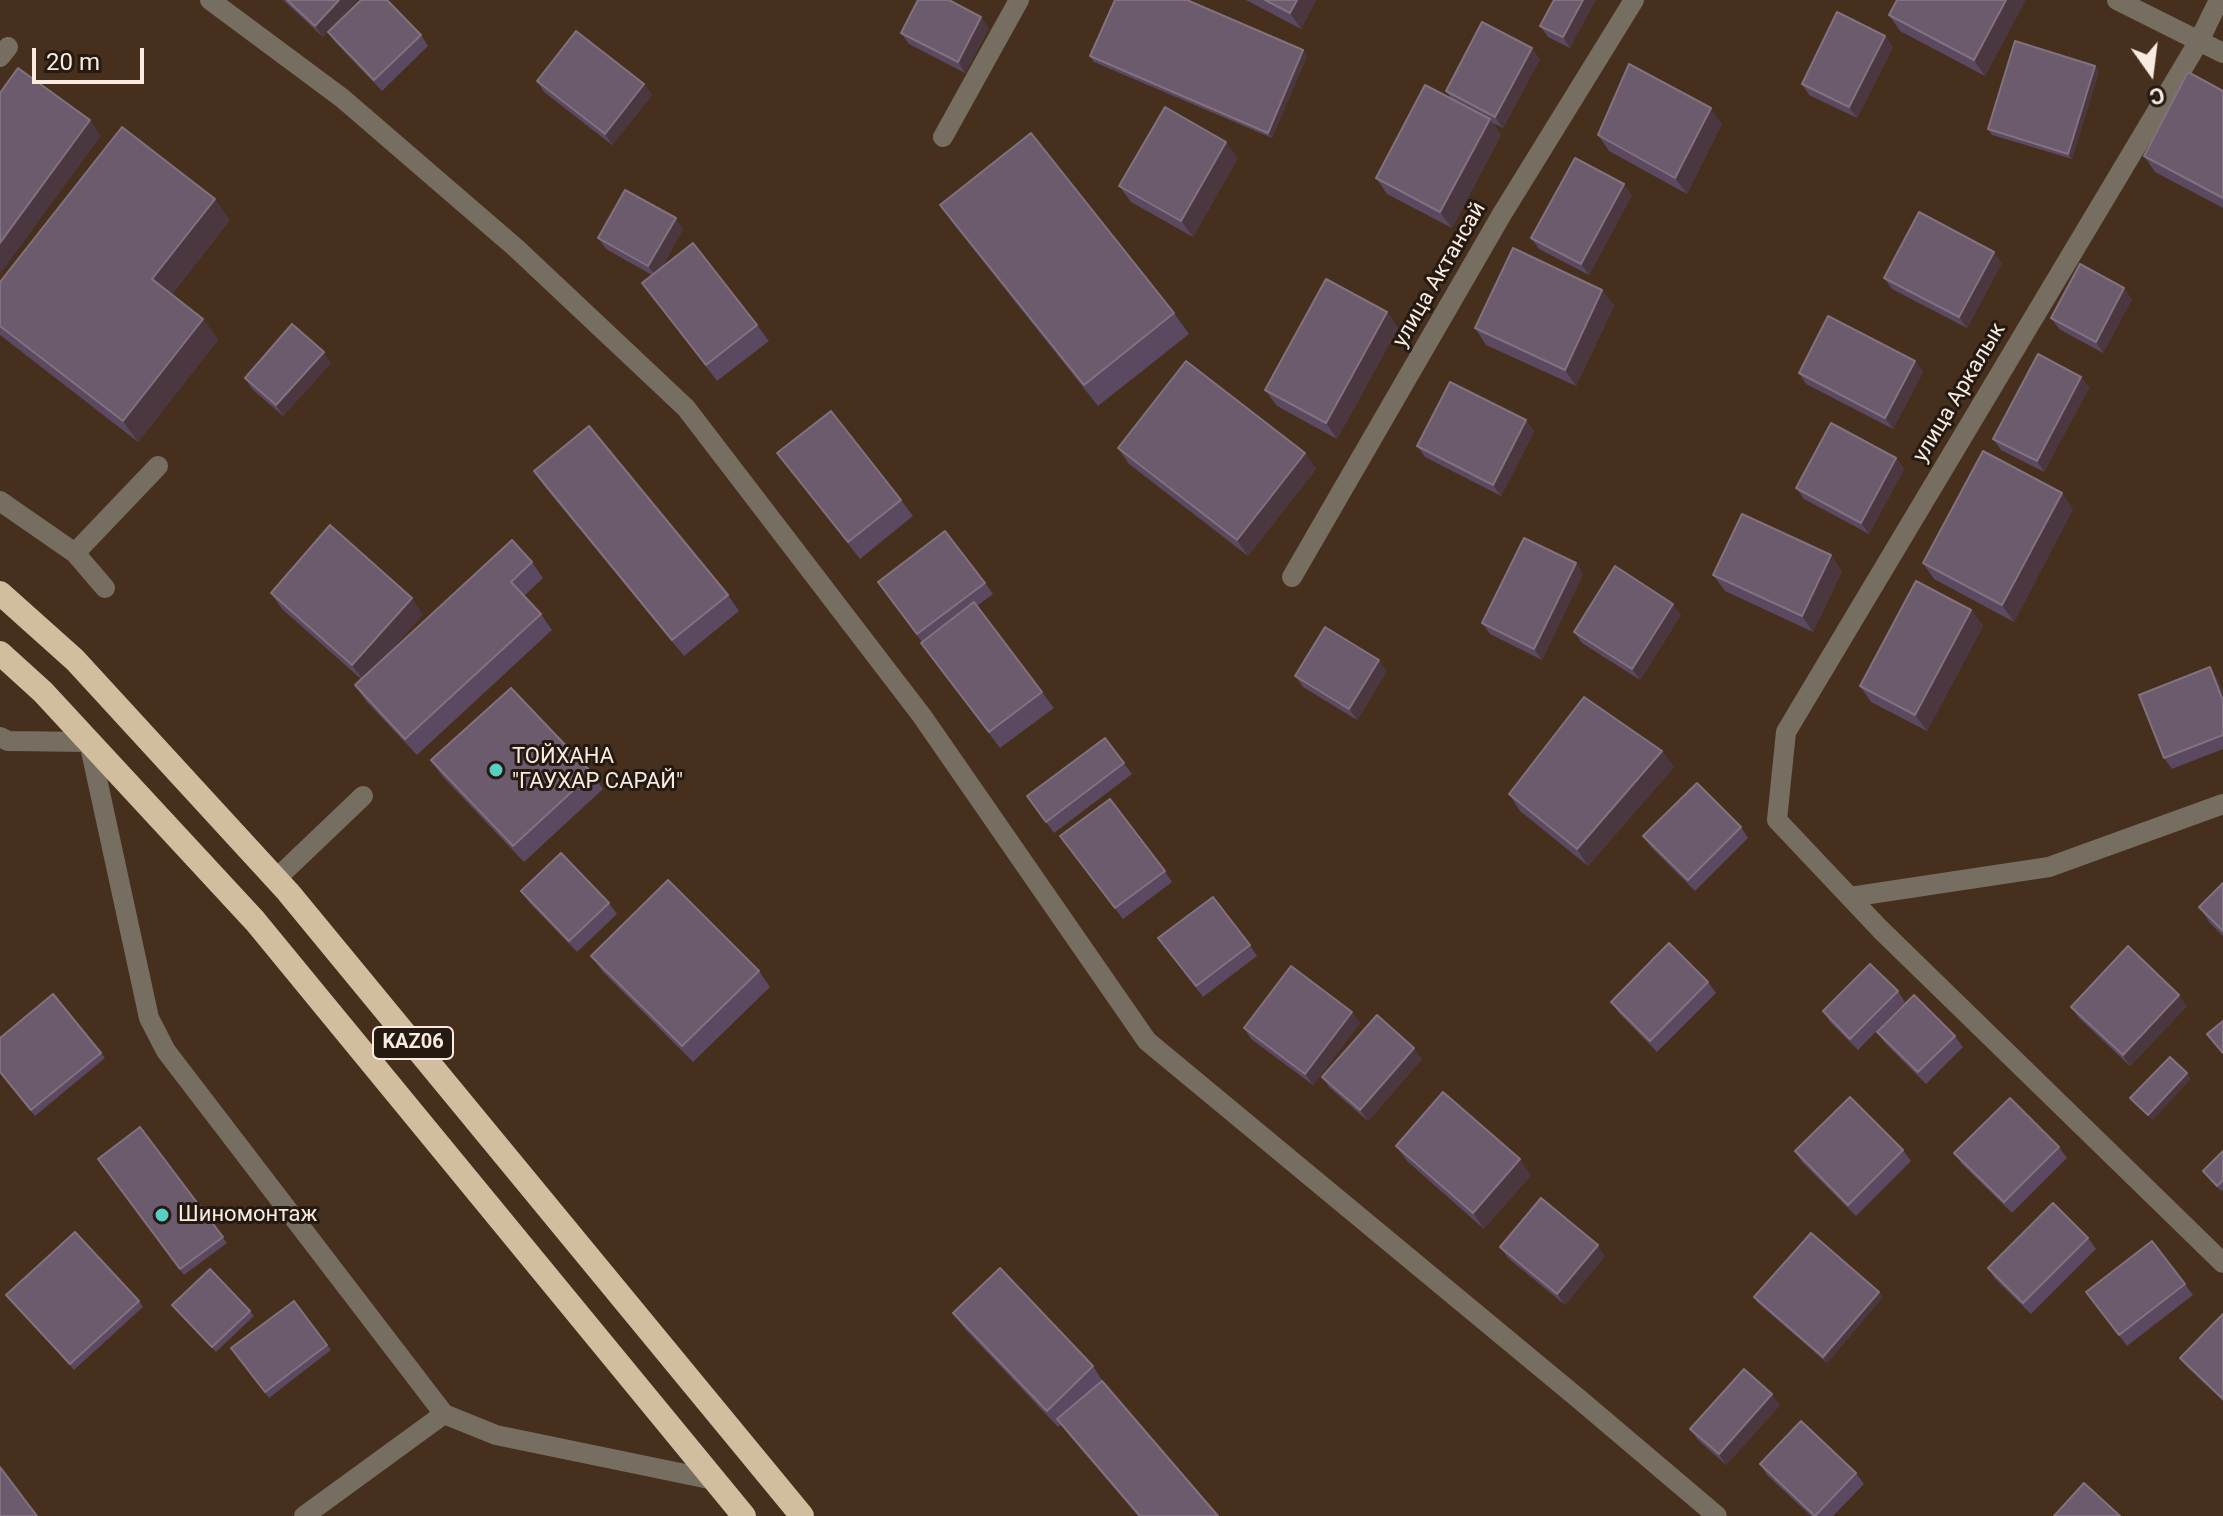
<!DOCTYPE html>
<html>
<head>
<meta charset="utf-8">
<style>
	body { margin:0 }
	#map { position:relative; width:2223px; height:1516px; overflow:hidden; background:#462f1d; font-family:Roboto,sans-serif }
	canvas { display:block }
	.north { position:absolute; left:2111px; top:32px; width:80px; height:80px; -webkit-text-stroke:6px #241a12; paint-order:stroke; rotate:166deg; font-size:22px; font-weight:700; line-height:32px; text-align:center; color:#faebe0 }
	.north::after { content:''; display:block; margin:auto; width:28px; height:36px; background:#faebe0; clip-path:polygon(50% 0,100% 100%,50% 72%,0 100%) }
	.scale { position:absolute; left:32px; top:48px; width:112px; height:36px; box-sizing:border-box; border:4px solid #faebe0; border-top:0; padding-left:10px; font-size:24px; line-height:28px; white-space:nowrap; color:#faebe0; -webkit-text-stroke:6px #241a12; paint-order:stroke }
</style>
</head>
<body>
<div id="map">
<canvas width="2223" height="1516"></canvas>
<div class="north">С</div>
<div class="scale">20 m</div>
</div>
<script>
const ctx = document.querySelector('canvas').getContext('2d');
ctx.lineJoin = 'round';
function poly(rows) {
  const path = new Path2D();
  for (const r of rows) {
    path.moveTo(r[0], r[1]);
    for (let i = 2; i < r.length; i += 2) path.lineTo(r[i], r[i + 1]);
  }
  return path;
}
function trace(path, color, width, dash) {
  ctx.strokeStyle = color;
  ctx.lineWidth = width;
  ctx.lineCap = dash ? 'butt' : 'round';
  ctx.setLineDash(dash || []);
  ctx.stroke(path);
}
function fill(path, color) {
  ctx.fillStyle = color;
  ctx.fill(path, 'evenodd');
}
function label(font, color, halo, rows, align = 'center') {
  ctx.font = font + ' Roboto,sans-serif';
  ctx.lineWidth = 6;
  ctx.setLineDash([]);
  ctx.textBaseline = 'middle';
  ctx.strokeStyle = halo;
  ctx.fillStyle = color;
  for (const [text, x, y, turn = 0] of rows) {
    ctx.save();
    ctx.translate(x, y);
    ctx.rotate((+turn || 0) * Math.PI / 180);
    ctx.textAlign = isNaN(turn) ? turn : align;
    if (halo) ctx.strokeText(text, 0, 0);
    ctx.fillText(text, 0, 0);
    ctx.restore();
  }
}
trace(poly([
	[210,0,342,98,516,248,686,408,922,716,1147,1041,1579,1399,1717,1516],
	[2117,0,2223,53],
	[2219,0,2199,41,1786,732,1777,820,1880,929,2223,1263],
	[0,57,8,47],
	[943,137,1019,0],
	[0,501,75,553,105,588],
	[75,553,158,466],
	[1292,577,1502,214,1634,0],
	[0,737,8,741,89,742,149,1018,166,1051,444,1414,496,1435,714,1480],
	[276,879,363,796],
	[1850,897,2049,867,2223,804],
	[304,1516,444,1414]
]), '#776e62', 20);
trace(poly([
	[0,593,75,660,288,892,802,1516],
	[0,653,43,692,255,921,744,1516]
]), '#d2bd9e', 24);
fill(poly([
	[283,0,357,0,323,37],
	[1246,0,1316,0,1301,29],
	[1554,0,1570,48,1548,37,1540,26],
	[1897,0,2024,0,2025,1,1985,76,1900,31,1889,15],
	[989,28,965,73,909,44,901,33],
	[328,32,421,35,428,46,382,91,336,43],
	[1885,36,1893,47,1857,118,1809,95,1802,84],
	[1303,50,1307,56,1272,138,1094,62,1090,56],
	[1540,59,1503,128,1493,123,1501,135,1452,228,1387,194,1376,178,1451,98,1446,91],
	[2099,71,2072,159,1992,135,1988,129],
	[537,81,644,84,652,95,612,145,544,92],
	[2223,91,2223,208,2155,172,2144,156],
	[1722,124,1687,194,1609,151,1598,135],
	[1238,158,1193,237,1131,202,1119,186],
	[1632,195,1589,275,1539,249,1531,238],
	[940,205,1174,313,1189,334,1098,406,955,226],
	[230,220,172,294,203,319,218,340,138,442,0,335,0,282],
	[683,229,662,267,757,325,769,341,717,381,642,283,652,275,606,249,598,238],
	[2002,263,1967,328,1892,289,1884,278],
	[1602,290,1614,306,1576,386,1486,345,1475,328],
	[2132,299,2103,353,2059,329,2051,318],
	[1387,312,1398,328,1337,439,1277,406,1265,390],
	[1915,361,1923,372,1893,429,1806,384,1799,373],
	[331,363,283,416,252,389,245,378],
	[2081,377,2089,388,2044,472,2001,450,1993,439],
	[1526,420,1534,432,1501,496,1425,457,1417,446],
	[1118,448,1305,453,1316,469,1248,556,1129,464],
	[777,453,901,500,913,516,860,559],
	[1896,458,1904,469,1869,534,1804,499,1796,488],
	[534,471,728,595,739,611,684,656,545,487],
	[2062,493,2073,509,2014,622,1934,579,1923,563],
	[532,562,543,578,524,596,541,614,552,630,417,755,366,701,355,685,361,679,282,609,271,593,423,614,386,656],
	[1576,563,1583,574,1542,660,1490,634,1482,623],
	[1842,571,1813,632,1725,591,1713,575],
	[985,583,993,594,977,606,1054,708,1000,748,932,659,921,643,922,642,885,593],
	[1971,610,1983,626,1927,731,1871,702,1860,686],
	[1681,615,1640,680,1582,643,1574,632],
	[1387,671,1357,720,1303,687,1295,676],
	[2217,678,2223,692,2223,749,2172,769,2164,758],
	[1105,738,1132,774,1054,833,1027,796],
	[1662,751,1674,767,1588,866,1520,811,1509,794],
	[431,761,592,773,603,789,524,862,443,777],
	[1741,827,1748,838,1695,891,1651,847,1643,836],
	[1068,847,1165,871,1172,882,1123,919],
	[2223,883,2223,936,2210,923,2199,907],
	[521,891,609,903,617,914,577,952,529,902],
	[1158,938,1250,945,1257,956,1203,997],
	[591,956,759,971,770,987,693,1062,603,972],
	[1708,982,1716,993,1657,1052,1619,1013,1611,1002],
	[1898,991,1905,1002,1858,1050,1830,1022,1823,1011],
	[2187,1006,2130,1066,2079,1018,2071,1007],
	[1352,1012,1360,1023,1313,1085,1251,1039,1244,1028],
	[1877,1032,1955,1036,1963,1047,1926,1084,1885,1043],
	[101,1053,105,1058,35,1116,0,1073],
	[1422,1059,1368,1121,1330,1088,1322,1077],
	[140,1127,227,1243,184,1275,98,1159],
	[1396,1146,1531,1175,1484,1229,1408,1162],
	[2059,1147,2067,1158,2012,1213,1962,1164,1954,1153],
	[1903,1150,1911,1161,1856,1216,1802,1162,1795,1151],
	[2223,1151,2223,1190,2221,1191,2203,1171],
	[2088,1238,2096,1249,2031,1314,1995,1279,1988,1268],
	[1500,1247,1605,1256,1565,1305,1508,1258],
	[2185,1284,2193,1295,2127,1346,2094,1303],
	[6,1295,139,1301,143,1307,74,1370],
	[1754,1297,1883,1297,1827,1363,1758,1303],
	[294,1301,331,1350,269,1398,231,1348],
	[172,1305,250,1311,254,1316,216,1352],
	[953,1313,1093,1366,1104,1383,1218,1516,1138,1516,1069,1435,1061,1424,1058,1427,965,1329],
	[2223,1314,2223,1401,2184,1364,2180,1358],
	[1780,1405,1726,1465,1698,1440,1690,1429],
	[1760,1464,1856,1473,1864,1484,1833,1516,1811,1516,1767,1475]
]), '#5a4960');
fill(poly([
	[339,0,357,0,323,37,315,26],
	[1297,0,1316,0,1301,29,1290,13],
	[1583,0,1596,0,1570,48,1563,37],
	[2006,0,2024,0,2025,1,1985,76,1974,60],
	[981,17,989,28,965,73,958,62],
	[1885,36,1893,47,1857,118,1849,107],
	[1532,48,1540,59,1503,128,1495,117],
	[1303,50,1307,56,1272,138,1268,133],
	[2095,66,2099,71,2072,159,2068,154],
	[644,84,652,95,612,145,605,134],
	[1711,108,1722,124,1687,194,1675,178],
	[1490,119,1501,135,1452,228,1440,212],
	[90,120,101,136,0,274,0,243],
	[1226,142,1238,158,1193,237,1181,221],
	[1624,184,1632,195,1589,275,1581,264],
	[215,199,230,220,167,300,152,279],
	[676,218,683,229,656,277,648,266],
	[1994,252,2002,263,1967,328,1959,317],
	[2124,288,2132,299,2103,353,2096,342],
	[1602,290,1614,306,1576,386,1565,370],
	[1387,312,1398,328,1337,439,1326,423],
	[203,319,218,340,138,442,123,421],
	[324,352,331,363,283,416,276,405],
	[1915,361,1923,372,1893,429,1885,418],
	[2081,377,2089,388,2044,472,2037,461],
	[1526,420,1534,432,1501,496,1493,485],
	[1305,453,1316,469,1248,556,1237,540],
	[1896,458,1904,469,1869,534,1861,523],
	[2062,493,2073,509,2014,622,2002,605],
	[1831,555,1842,571,1813,632,1802,616],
	[1576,563,1583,574,1542,660,1534,649],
	[412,598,423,614,364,681,352,665],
	[1673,604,1681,615,1640,680,1632,669],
	[1971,610,1983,626,1927,731,1915,715],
	[1379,660,1387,671,1357,720,1349,709],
	[2210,667,2217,678,2223,692,2223,701],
	[1662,751,1674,767,1588,866,1577,849],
	[2179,995,2187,1006,2130,1066,2123,1055],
	[1352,1012,1360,1023,1313,1085,1305,1074],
	[1414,1048,1422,1059,1368,1121,1360,1110],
	[2187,1073,2191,1079,2152,1121,2148,1115],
	[1520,1159,1531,1175,1484,1229,1473,1213],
	[1598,1245,1605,1256,1565,1305,1557,1294],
	[1879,1292,1883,1297,1827,1363,1823,1357],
	[1772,1394,1780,1405,1726,1465,1719,1454]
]), '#4b373f');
const building = poly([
	[287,0,339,0,315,26,287,0],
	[361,0,387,0,421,35,374,80,328,32,361,0],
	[918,0,949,0,981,17,958,62,901,33,918,0],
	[1115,0,1187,0,1303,50,1268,133,1090,56,1115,0],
	[1265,0,1297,0,1290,13,1265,0],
	[1554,0,1583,0,1563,37,1540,26,1554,0],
	[1897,0,2006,0,1974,60,1889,15,1897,0],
	[1837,12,1885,36,1849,107,1802,84,1837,12],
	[1482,22,1532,48,1495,117,1446,91,1482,22],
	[576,31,644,84,605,134,537,81,576,31],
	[2015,41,2095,66,2068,154,1988,129,2015,41],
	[1629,64,1711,108,1675,178,1598,135,1629,64],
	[18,68,90,120,0,243,0,93,18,68],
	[2188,72,2223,91,2223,198,2144,156,2188,72],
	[1425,85,1490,119,1440,212,1376,178,1425,85],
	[1165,107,1226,142,1181,221,1119,186,1165,107],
	[122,127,215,199,152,279,203,319,123,421,0,326,0,282,122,127],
	[1031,133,1174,313,1084,385,940,205,1031,133],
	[1575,158,1624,184,1581,264,1531,238,1575,158],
	[625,190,676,218,648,266,598,238,625,190],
	[1919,212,1994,252,1959,317,1884,278,1919,212],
	[693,243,757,325,706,365,642,283,693,243],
	[1513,248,1602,290,1565,370,1475,328,1513,248],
	[2080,264,2124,288,2096,342,2051,318,2080,264],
	[1326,279,1387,312,1326,423,1265,390,1326,279],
	[1828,316,1915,361,1885,418,1799,373,1828,316],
	[292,324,324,352,276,405,245,378,292,324],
	[2038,354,2081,377,2037,461,1993,439,2038,354],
	[1186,361,1305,453,1237,540,1118,448,1186,361],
	[1450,382,1526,420,1493,485,1417,446,1450,382],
	[831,411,901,500,848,542,777,453,831,411],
	[1831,423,1896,458,1861,523,1796,488,1831,423],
	[589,426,728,595,672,640,534,471,589,426],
	[1983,451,2062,493,2002,605,1923,563,1983,451],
	[1742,514,1831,555,1802,616,1713,575,1742,514],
	[330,525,412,598,352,665,271,593,330,525],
	[945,531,985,583,917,634,878,582,945,531],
	[1524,538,1576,563,1534,649,1482,623,1524,538],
	[512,540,532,562,511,582,541,614,405,739,355,685,512,540],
	[1615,566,1673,604,1632,669,1574,632,1615,566],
	[1916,581,1971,610,1915,715,1860,686,1916,581],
	[974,602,1042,692,989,732,921,643,974,602],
	[1325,627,1379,660,1349,709,1295,676,1325,627],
	[2210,667,2223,701,2223,735,2164,758,2139,695,2210,667],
	[511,688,592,773,513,846,431,760,511,688],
	[1584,697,1662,751,1577,849,1509,794,1584,697],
	[1105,738,1124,763,1046,822,1027,796,1105,738],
	[1697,783,1741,827,1688,880,1643,836,1697,783],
	[1110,799,1165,871,1115,908,1060,836,1110,799],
	[561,853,609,903,569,941,521,891,561,853],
	[668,880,759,971,682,1046,591,956,668,880],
	[2223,883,2223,931,2199,907,2223,883],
	[1213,897,1250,945,1196,986,1158,938,1213,897],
	[1669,943,1708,982,1650,1041,1611,1002,1669,943],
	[2128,946,2179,995,2123,1055,2071,1007,2128,946],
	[1870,964,1898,991,1850,1039,1823,1011,1870,964],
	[1291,966,1352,1012,1305,1074,1244,1028,1291,966],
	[53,994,101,1053,31,1110,0,1072,0,1038,53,994],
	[1914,995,1955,1036,1918,1072,1877,1032,1914,995],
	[1377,1015,1414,1048,1360,1110,1322,1077,1377,1015],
	[2223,1021,2223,1053,2207,1034,2223,1021],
	[2170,1057,2187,1073,2148,1115,2130,1098,2170,1057],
	[1443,1092,1520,1159,1473,1213,1396,1146,1443,1092],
	[1850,1097,1903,1150,1848,1205,1795,1151,1850,1097],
	[2010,1098,2059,1147,2004,1202,1954,1153,2010,1098],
	[140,1127,223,1237,180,1269,98,1159,140,1127],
	[2223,1151,2223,1180,2217,1186,2203,1171,2223,1151],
	[1541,1198,1598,1245,1557,1294,1500,1247,1541,1198],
	[2053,1203,2088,1238,2023,1303,1988,1268,2053,1203],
	[75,1232,139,1301,70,1364,6,1295,75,1232],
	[1811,1233,1879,1292,1823,1357,1754,1297,1811,1233],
	[2152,1241,2185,1284,2119,1335,2086,1292,2152,1241],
	[1000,1268,1093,1366,1047,1411,953,1313,1000,1268],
	[210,1269,250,1311,212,1347,172,1305,210,1269],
	[294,1301,327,1345,265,1392,231,1348,294,1301],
	[2223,1314,2223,1399,2180,1358,2223,1314],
	[1744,1369,1772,1394,1719,1454,1690,1429,1744,1369],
	[1102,1381,1218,1516,1140,1516,1057,1419,1102,1381],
	[1801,1421,1856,1473,1815,1516,1760,1464,1801,1421],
	[0,1467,37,1516,0,1516,0,1467],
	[2084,1483,2120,1516,2054,1516,2084,1483]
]);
fill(building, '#6b5b6d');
trace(building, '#82717f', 2);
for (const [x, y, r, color] of [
	[496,770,8,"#57cec2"],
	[162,1215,8,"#57cec2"]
]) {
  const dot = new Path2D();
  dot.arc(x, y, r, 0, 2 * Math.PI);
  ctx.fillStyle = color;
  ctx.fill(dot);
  trace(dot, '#241a12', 3);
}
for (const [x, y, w] of [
	[413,1043,80]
]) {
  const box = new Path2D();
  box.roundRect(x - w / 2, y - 16, w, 32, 6);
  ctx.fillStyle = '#241a12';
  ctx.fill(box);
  trace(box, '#faebe0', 2);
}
label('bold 20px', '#faebe0', null, [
	["KАZ06",413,1043]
]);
label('22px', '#faebe0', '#241a12', [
	["улица Актансай",1440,275,-60],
	["улица Аркалык",1960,393,-59]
]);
label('22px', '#faebe0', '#241a12', [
	["ТОЙХАНА",512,757],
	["\"ГАУХАР САРАЙ\"",512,782],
	["Шиномонтаж",178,1215]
], 'left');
</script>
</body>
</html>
